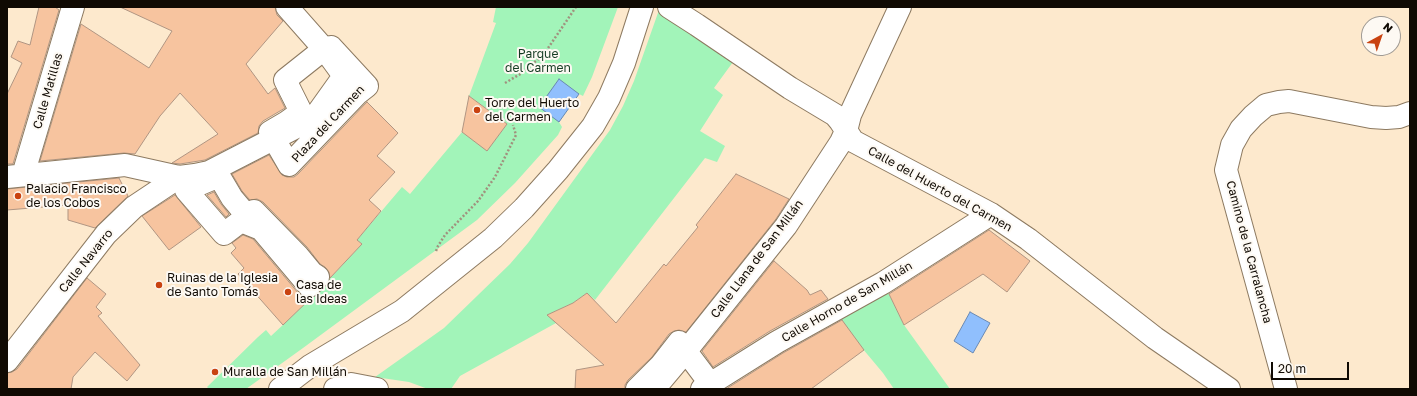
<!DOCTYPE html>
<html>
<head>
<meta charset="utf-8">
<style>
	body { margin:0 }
	#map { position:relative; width:1417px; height:396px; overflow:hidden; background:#fde9cd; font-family:"Golos Text",sans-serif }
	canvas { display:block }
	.frame { position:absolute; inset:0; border:8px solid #100a03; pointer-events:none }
	.north { position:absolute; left:1361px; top:16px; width:40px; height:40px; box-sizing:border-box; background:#fdf9f3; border:1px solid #9e9993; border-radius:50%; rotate:40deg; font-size:11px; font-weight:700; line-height:16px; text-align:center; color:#100a03 }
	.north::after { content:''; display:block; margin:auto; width:14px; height:18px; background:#c94210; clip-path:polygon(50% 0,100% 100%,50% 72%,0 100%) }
	.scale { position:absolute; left:1271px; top:362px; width:78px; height:18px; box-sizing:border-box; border:2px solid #100a03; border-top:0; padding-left:5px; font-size:12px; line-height:14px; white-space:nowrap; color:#100a03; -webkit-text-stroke:3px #fdf9f3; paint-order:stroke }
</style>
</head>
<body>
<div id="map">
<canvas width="1417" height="396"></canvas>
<div class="frame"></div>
<div class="north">N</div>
<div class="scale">20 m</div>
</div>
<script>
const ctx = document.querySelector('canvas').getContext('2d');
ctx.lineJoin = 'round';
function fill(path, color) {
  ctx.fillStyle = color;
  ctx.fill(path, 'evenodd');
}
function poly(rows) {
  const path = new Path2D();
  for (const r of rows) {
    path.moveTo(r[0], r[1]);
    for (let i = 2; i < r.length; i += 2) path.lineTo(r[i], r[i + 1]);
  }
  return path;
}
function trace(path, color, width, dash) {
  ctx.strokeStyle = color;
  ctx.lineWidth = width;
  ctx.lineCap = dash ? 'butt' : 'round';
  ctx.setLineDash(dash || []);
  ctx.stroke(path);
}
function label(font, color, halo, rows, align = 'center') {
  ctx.font = font + ' "Golos Text",sans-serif';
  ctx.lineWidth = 4;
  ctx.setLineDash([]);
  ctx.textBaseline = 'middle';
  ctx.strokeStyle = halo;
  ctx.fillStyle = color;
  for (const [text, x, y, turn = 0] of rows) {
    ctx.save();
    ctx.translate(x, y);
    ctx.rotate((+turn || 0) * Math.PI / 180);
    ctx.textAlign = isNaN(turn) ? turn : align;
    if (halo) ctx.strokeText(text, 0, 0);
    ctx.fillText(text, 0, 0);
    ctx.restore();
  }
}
fill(poly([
	[496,7,618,7,592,77,583,96,579,94,559,122,562,127,558,135,515,183,477,220,303,348,246,389,209,389,207,387,258,337,266,330,271,336,285,323,323,286,362,244,357,240,402,187,410,194,462,132,487,150,507,124,469,96,496,23,493,22],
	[659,10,733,62,714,88,723,95,700,131,725,146,717,162,705,158,595,300,587,293,573,303,550,314,556,323,460,376,451,389,428,389,409,382,375,377,444,328,510,264,528,243,610,130,623,106,634,81],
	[887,290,904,325,950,389,894,389,883,373,852,336,839,316]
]), '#a2f4b9');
const water = poly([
	[559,79,579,94,559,122,539,107,559,79],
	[970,312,990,323,973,353,954,341,970,312]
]);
fill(water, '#90bffd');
trace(water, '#6a89b2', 1);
const building = poly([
	[39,7,55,7,59,10,13,164,7,164,7,94,22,63,11,57,18,41,30,45,39,7],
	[120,7,275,7,277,15,283,21,246,64,268,94,275,88,285,108,263,121,259,126,258,133,205,160,180,164,172,163,218,134,180,93,160,116,135,154,124,153,40,161,81,24,149,68,172,31,120,7],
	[469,96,507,124,487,151,462,132,469,96],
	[367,102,398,133,377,156,395,172,369,200,381,211,357,240,362,244,330,278,329,272,325,267,320,264,307,247,263,202,257,199,250,200,242,191,232,174,269,155,282,175,287,177,294,177,298,174,367,102],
	[736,174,789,199,776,219,686,332,679,330,674,331,669,334,652,357,628,380,625,385,625,389,575,389,576,370,604,365,547,315,573,303,587,293,616,323,664,264,666,266,698,227,696,225,736,174],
	[119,178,128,196,95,228,68,220,68,205,7,210,7,189,119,178],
	[214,192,221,204,229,214,226,217,207,195,214,192],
	[175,195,201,227,169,250,142,216,175,195],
	[989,230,1030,261,1007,292,983,274,904,325,889,294,989,230],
	[243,235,253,239,299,294,305,298,311,298,283,325,238,274,244,268,231,253,236,248,232,243,243,235],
	[774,261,807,290,810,295,821,290,828,299,770,331,713,367,702,351,774,261],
	[87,278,106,294,96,307,102,313,98,316,140,365,127,381,95,352,73,377,71,389,7,389,7,373,12,372,17,369,87,278],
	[842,320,864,350,811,389,726,389,783,353,842,320]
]);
fill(building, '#f7c49f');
trace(building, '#b09582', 1);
const street = poly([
	[669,7,697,25,790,88,835,115,840,121,853,141,991,214,1028,239,1155,338,1229,389],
	[331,47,367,86,358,93,289,165,270,132,287,122,301,112,285,80,319,53,331,47],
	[23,175,73,7],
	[219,176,232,198,248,217,254,211,298,256,312,273,318,277,309,286,261,229,241,221,224,234,186,190,219,176],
	[7,177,125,165,179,177,195,175,209,172,314,118,344,76,325,50,287,7],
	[7,361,106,234,134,207,179,177],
	[280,389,310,366,402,311,493,238,524,208,558,170,593,126,609,98,624,63,642,7],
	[335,389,351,384,377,389],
	[637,389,661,365,679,342,706,378,711,389],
	[654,389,686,351,786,226,841,142,846,131,850,115,900,7],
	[702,389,777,342,883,283,991,214],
	[1286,389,1226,170,1232,145,1241,129,1253,116,1266,105,1279,102,1289,101,1371,117,1386,118,1399,117,1410,113]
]);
trace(street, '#8d7a61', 24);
trace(poly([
	[505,83,522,73,544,54,576,7],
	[436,251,438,246,445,235,478,201,495,177,516,135,513,125]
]), '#a0927e', 2.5, [2, 2]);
trace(street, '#fff', 22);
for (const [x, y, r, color] of [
	[477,110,4,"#c94210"],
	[18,196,4,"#c94210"],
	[159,285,4,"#c94210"],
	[288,292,4,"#c94210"],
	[215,372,4,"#c94210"]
]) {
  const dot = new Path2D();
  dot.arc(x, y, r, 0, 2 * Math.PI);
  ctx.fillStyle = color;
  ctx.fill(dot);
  trace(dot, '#fdf9f3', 1.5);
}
label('12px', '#143b22', '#fdf9f3', [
	["Parque",538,54],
	["del Carmen",538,68]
]);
label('12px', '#100a03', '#fdf9f3', [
	["Calle Matillas",48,91,-74],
	["Plaza del Carmen",328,124,-47],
	["Calle del Huerto del Carmen",940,189,29],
	["Camino de la Carralancha",1249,252,75],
	["Calle Llana de San Millán",757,259,-53],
	["Calle Navarro",86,261,-51],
	["Calle Horno de San Millán",847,302,-30]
]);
label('12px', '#100a03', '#fdf9f3', [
	["Torre del Huerto",485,103],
	["del Carmen",485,117],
	["Palacio Francisco",26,189],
	["de los Cobos",26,203],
	["Ruinas de la Iglesia",167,278],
	["de Santo Tomás",167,292],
	["Casa de",296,285],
	["las Ideas",296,299],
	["Muralla de San Millán",223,372]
], 'left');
</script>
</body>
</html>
